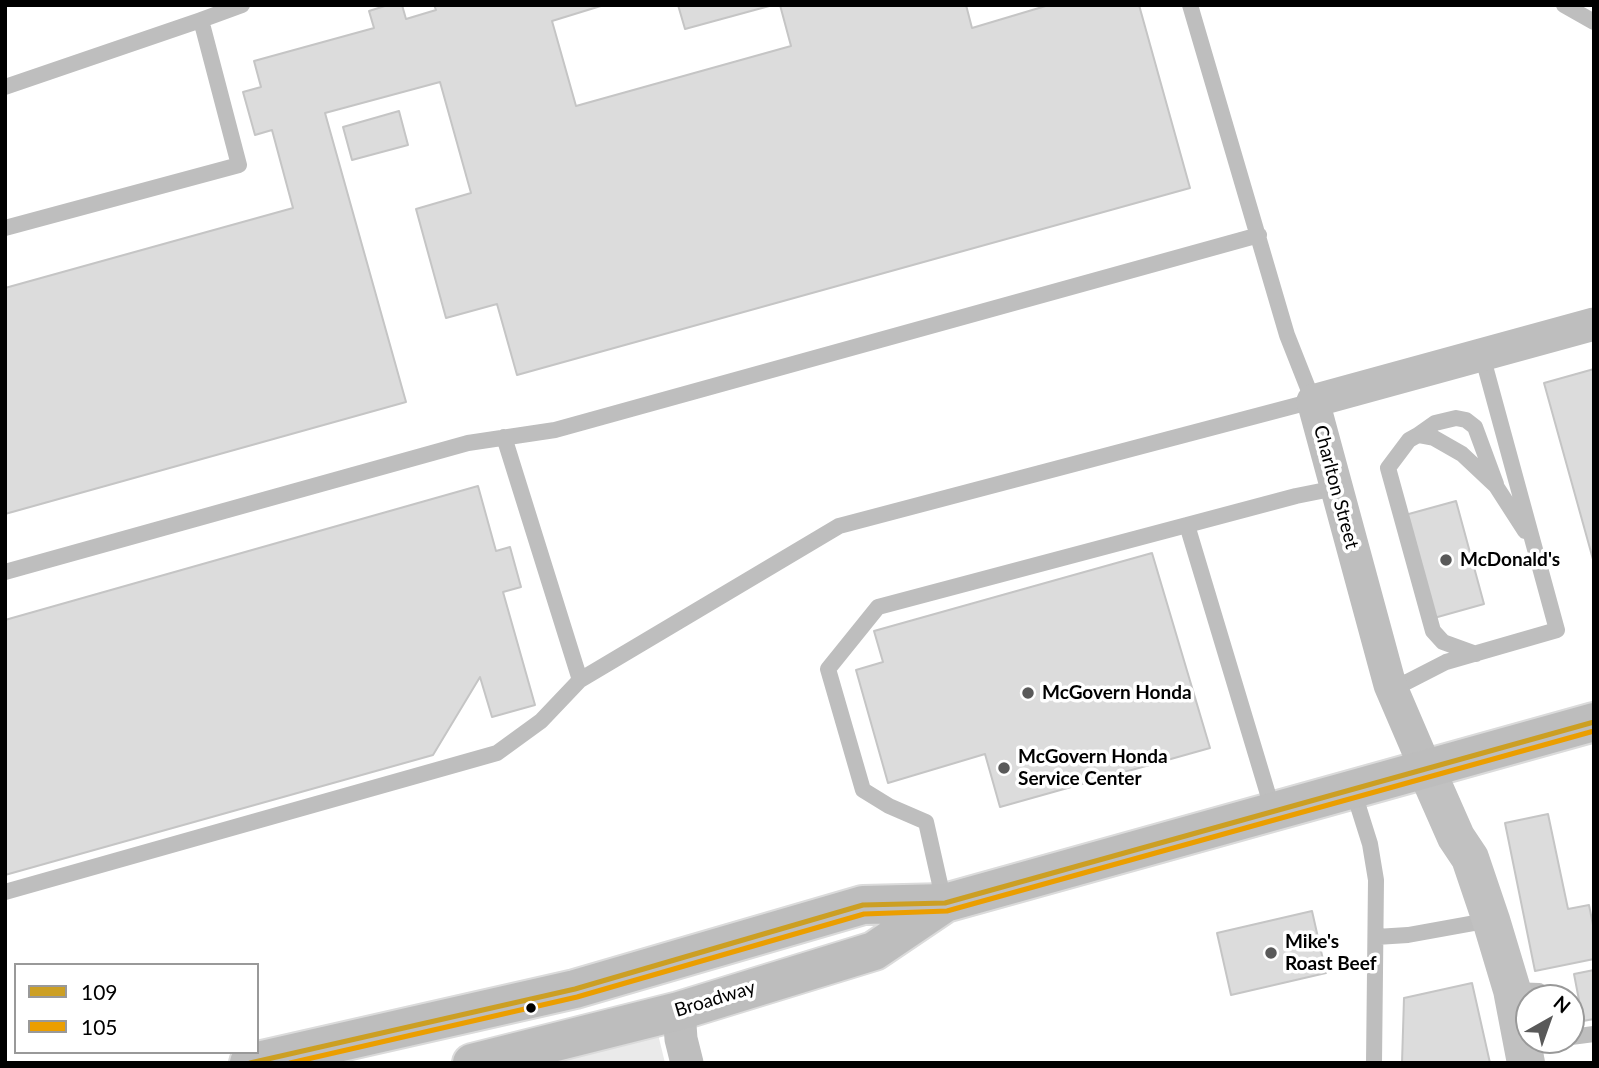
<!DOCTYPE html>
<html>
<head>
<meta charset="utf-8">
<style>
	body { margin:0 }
	#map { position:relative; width:1599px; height:1068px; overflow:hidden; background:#fff; font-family:Lato,sans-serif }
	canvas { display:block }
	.frame { position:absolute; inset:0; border:7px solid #000; pointer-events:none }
	.legend { position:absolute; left:14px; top:963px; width:245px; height:91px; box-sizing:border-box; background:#fff; border:2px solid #999; margin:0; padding:9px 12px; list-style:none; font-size:21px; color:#000 }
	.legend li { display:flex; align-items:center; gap:14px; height:35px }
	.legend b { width:35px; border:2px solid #999 }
	.north { position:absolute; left:1515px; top:984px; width:70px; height:70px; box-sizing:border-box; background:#fff; border:2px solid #999; border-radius:50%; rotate:40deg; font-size:19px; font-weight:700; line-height:28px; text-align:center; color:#000 }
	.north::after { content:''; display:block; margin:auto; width:24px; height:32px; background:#595959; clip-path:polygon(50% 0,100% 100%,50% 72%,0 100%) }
</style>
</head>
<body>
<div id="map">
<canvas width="1599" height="1068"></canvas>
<div class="frame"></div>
<ul class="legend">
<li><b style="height:9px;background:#cc9f23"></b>109</li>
<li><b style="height:9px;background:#eb9e00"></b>105</li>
</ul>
<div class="north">N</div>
</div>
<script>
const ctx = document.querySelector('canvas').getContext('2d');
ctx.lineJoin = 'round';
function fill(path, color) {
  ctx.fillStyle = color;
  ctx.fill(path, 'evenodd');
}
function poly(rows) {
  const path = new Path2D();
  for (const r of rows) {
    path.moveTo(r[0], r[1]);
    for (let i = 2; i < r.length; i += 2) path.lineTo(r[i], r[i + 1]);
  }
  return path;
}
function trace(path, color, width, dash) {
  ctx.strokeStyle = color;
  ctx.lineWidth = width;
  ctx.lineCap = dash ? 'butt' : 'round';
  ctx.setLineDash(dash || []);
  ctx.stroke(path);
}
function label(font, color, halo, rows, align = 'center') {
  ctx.font = font + ' Lato,sans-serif';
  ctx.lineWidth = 7;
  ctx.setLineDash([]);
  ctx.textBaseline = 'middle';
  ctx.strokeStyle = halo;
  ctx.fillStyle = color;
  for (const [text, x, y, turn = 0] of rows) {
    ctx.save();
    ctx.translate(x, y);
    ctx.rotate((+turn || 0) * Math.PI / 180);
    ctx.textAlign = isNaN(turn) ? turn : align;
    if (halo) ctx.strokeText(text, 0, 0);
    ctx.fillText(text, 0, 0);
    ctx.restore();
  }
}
fill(poly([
	[658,1034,665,1063,550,1063]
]), '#eaeaea');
const building = poly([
	[388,5,402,5,406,19,436,10,434,5,604,5,552,21,576,106,791,46,780,5,966,5,972,28,1049,5,1139,5,1190,188,517,375,497,304,446,318,416,209,471,193,440,82,325,113,406,402,5,514,5,288,293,208,272,130,255,135,243,92,261,87,254,61,374,28,369,11,388,5],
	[678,5,773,5,685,29,678,5],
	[399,111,408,145,352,160,343,127,399,111],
	[1594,369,1594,563,1544,383,1594,369],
	[478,486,496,551,510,547,521,587,503,592,535,705,492,717,480,677,433,755,5,875,5,620,478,486],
	[1456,501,1484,604,1434,618,1405,515,1456,501],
	[1152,553,1210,748,1000,807,985,754,888,783,856,670,883,662,874,631,1152,553],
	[1548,814,1568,909,1589,905,1594,930,1594,959,1535,971,1505,823,1548,814],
	[1312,911,1326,973,1231,995,1217,933,1312,911],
	[1594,970,1594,1019,1583,1021,1574,974,1594,970],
	[1472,983,1490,1063,1402,1063,1404,998,1472,983]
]);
fill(building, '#dcdcdc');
trace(building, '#c5c5c5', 2);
const primary = poly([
	[249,1063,575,989,863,905,945,903,1594,722],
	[472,1063,679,1011,874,951,945,903]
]);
trace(primary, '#dbdbdb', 42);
trace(poly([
	[1564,5,1594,22],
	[201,20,242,5],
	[5,87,201,20,239,165,5,228],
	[1418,435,1435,423,1456,418,1466,420,1475,427,1496,484],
	[504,437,580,680,839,526,1313,401,1287,335,1190,5],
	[1187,525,1296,496,1336,488],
	[5,572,468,443,555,430,1259,235],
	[1476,654,1443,642,1433,631,1388,468,1409,440,1418,435,1434,438,1462,454,1496,486,1525,531],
	[1390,685,1407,682,1446,662,1557,630,1482,355],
	[1353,790,1370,844,1376,880,1374,1063],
	[5,892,497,753,541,721,580,680],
	[944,902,926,822,889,806,863,790,828,669,878,607,1187,525,1273,811],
	[1376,937,1408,935,1491,920],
	[1512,990,1539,991,1550,998],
	[1571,1037,1594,1034]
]), '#bebebe', 16);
trace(poly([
	[1426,769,1390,685,1313,401,1594,324],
	[679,1011,681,1039,687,1063]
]), '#bebebe', 33);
trace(poly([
	[1426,769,1456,837,1470,858,1491,920,1512,990,1526,1063]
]), '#c1c1c1', 38);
trace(primary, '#bdbdbd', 38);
trace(poly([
	[250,1063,575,989,863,905,945,903,1594,722]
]), '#cc9f23', 5);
trace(poly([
	[290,1063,577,997,864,914,947,911,1594,731]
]), '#eb9e00', 5);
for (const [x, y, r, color] of [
	[1446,560,7,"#595959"],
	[1028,693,7,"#595959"],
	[1004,768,7,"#595959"],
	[1271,953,7,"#595959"],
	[531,1008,6,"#000"]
]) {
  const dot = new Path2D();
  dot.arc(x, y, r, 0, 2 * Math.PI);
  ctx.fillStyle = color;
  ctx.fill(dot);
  trace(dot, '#fff', 2.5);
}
label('19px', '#000', '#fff', [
	["Charlton Street",1336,487,75],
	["Broadway",715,999,-17]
]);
label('bold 19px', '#000', '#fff', [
	["McDonald's",1460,560],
	["McGovern Honda",1042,693],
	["McGovern Honda",1018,757],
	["Service Center",1018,779],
	["Mike's",1285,942],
	["Roast Beef",1285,964]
], 'left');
</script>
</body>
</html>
